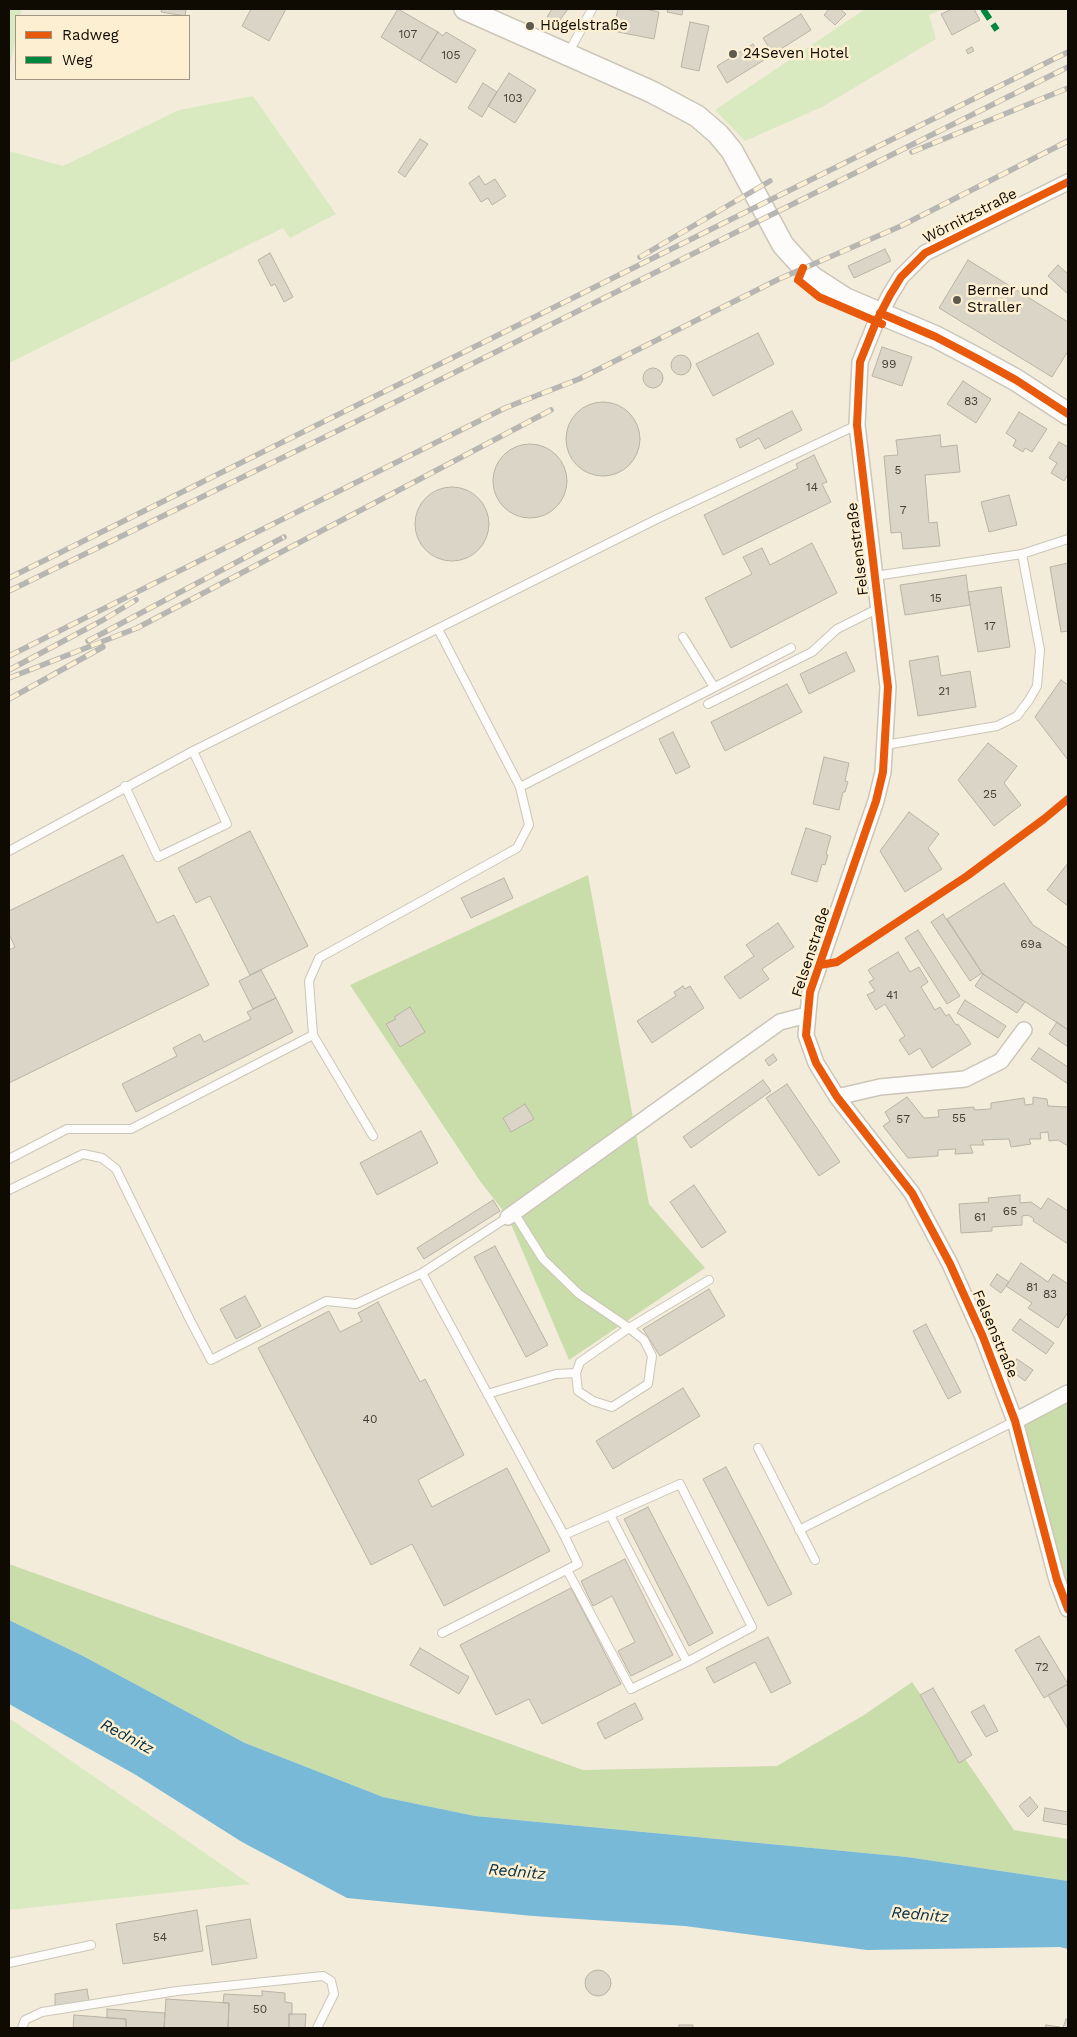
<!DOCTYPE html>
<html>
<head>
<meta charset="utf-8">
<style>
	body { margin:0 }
	#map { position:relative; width:1077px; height:2037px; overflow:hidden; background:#f3ecdb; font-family:"Work Sans",sans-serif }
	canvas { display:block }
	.frame { position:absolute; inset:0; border:10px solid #0f0b03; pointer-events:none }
	.legend { position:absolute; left:15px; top:15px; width:175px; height:65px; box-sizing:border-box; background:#fdefd1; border:1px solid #9e947f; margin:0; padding:6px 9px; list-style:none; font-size:15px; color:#0f0b03 }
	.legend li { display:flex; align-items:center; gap:10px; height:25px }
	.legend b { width:25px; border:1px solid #9e947f }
</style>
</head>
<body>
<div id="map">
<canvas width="1077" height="2037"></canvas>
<div class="frame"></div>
<ul class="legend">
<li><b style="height:6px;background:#e8590c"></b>Radweg</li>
<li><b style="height:6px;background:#00873e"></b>Weg</li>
</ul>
</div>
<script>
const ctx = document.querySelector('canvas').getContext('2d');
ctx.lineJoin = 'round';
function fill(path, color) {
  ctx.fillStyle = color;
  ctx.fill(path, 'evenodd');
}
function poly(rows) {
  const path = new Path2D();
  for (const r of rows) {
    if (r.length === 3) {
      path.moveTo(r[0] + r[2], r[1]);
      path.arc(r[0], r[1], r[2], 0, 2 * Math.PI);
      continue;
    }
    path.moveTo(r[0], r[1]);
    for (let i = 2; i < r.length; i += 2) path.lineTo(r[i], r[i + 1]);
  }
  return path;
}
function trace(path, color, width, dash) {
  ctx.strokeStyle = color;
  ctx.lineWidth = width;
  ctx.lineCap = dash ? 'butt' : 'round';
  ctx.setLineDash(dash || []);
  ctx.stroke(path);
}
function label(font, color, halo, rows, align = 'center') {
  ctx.font = font + ' "Work Sans",sans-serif';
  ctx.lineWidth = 5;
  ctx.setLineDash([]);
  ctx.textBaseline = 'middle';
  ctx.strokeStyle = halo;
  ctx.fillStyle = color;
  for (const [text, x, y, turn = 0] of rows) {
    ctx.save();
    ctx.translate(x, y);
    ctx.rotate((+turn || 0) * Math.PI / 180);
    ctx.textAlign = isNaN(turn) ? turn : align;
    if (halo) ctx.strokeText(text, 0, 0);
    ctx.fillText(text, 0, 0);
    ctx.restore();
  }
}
fill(poly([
	[9,9,22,9,20,16,16,16,16,35,9,71],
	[865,9,943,9,929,15,936,39,822,107,745,141,715,110],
	[253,96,336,214,290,238,283,228,9,363,9,151,63,166,179,110],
	[9,1718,250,1884,9,1910]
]), '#daeac0');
fill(poly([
	[588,875,649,1204,705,1268,569,1360,508,1217,480,1181,350,985],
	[1068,1399,1068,1590,1023,1421],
	[9,1564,583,1770,777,1766,864,1715,912,1682,1014,1830,1068,1839,1068,1881,907,1857,475,1816,383,1797,245,1743,83,1656,9,1620]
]), '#c9ddaa');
fill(poly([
	[9,1620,83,1656,245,1743,383,1797,475,1816,907,1857,1068,1881,1068,1949,1060,1947,867,1950,685,1926,533,1916,347,1898,242,1842,136,1775,9,1704]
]), '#77b9d7');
const building = poly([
	[162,9,186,9,185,16,161,12,162,9],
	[251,9,286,9,269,41,242,26,251,9],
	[398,9,438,32,420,61,381,37,398,9],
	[552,9,568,9,557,24,547,17,552,9],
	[618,9,645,9,659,12,654,39,613,31,618,9],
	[668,9,683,9,682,15,667,12,668,9],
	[829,9,840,9,846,14,835,25,824,15,829,9],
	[952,9,974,9,980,20,952,35,941,14,952,9],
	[801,14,811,30,773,54,763,38,801,14],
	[690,22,709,26,699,71,681,67,690,22],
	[438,32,443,36,446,32,476,50,456,83,420,61,438,32],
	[753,44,764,60,727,83,717,66,753,44],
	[972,47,974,51,968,54,966,50,972,47],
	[509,73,536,90,515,123,488,106,509,73],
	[483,83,497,92,482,117,468,108,483,83],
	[420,139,428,144,405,177,398,172,420,139],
	[479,176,485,185,495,179,506,196,492,205,488,198,481,202,469,183,479,176],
	[885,249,891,261,854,278,848,266,885,249],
	[270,253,293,297,284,302,275,284,271,286,258,260,270,253],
	[968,260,1068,322,1068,351,1052,377,939,308,968,260],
	[1058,265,1068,274,1068,294,1048,276,1058,265],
	[758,333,774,364,713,396,696,364,758,333],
	[882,347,912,357,902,386,872,376,882,347],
	[681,365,10],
	[653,378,10],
	[963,381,991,399,976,423,947,404,963,381],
	[603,439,37],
	[792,411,802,430,765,449,759,438,740,448,736,439,792,411],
	[1019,412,1047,429,1032,452,1025,448,1023,452,1013,446,1016,440,1006,433,1019,412],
	[940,435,941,447,957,445,960,472,925,475,929,523,937,522,940,546,903,549,901,532,891,533,884,456,898,455,896,440,940,435],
	[1059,442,1068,447,1068,474,1064,481,1051,473,1057,463,1049,458,1059,442],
	[530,481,37],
	[814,455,827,482,822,484,831,502,723,555,704,515,798,468,796,464,814,455],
	[452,524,37],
	[1009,495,1017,525,989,532,981,502,1009,495],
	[812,543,837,593,731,648,705,598,752,574,743,557,762,548,770,565,812,543],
	[1068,563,1068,631,1061,632,1050,567,1068,563],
	[966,575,970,605,905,615,900,585,966,575],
	[1001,587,1010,647,978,652,968,592,1001,587],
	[846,652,855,671,809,694,800,674,846,652],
	[938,656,941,676,970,671,976,707,918,716,909,661,938,656],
	[1061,680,1068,685,1068,760,1035,717,1061,680],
	[787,684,802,712,725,751,711,722,787,684],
	[673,732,690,767,676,774,659,739,673,732],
	[988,743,1017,766,1004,783,1021,805,994,826,958,780,988,743],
	[824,757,849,763,845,781,848,782,845,792,843,792,839,810,813,804,824,757],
	[909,812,939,834,928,848,942,869,905,892,880,851,909,812],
	[806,828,831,836,826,854,828,855,825,865,822,864,817,882,791,874,806,828],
	[250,831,308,946,250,975,210,896,196,903,178,868,250,831],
	[123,855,157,923,174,915,209,985,9,1083,9,950,15,947,9,934,9,911,123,855],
	[1068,863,1068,906,1047,890,1068,863],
	[504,878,513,898,471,918,461,898,504,878],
	[1004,883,1033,925,1068,948,1068,1030,983,974,947,919,1004,883],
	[943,914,982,973,970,981,931,922,943,914],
	[778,923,794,947,762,969,769,979,740,999,724,977,754,956,746,945,778,923],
	[918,930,960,996,947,1004,905,938,918,930],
	[898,952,910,972,919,967,928,982,921,987,935,1010,940,1007,946,1016,949,1014,956,1025,958,1024,971,1044,932,1068,920,1048,909,1055,899,1040,905,1036,885,1004,876,1010,867,995,875,991,869,982,874,979,868,970,898,952],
	[261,970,276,998,253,1009,239,981,261,970],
	[983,974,1025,1002,1017,1013,975,986,983,974],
	[683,986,685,989,690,986,704,1008,652,1043,637,1021,676,996,674,992,683,986],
	[276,998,293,1032,136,1112,122,1084,177,1056,173,1048,200,1034,204,1042,251,1019,247,1012,276,998],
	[965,1000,1006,1026,998,1038,957,1013,965,1000],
	[410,1007,425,1032,400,1047,386,1024,396,1019,394,1017,410,1007],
	[1057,1022,1068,1030,1068,1047,1049,1034,1057,1022],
	[1039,1048,1068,1067,1068,1084,1031,1059,1039,1048],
	[773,1054,777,1060,769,1066,765,1060,773,1054],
	[763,1080,771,1091,691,1148,683,1137,763,1080],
	[787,1084,840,1162,819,1176,766,1098,787,1084],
	[907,1097,924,1118,939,1117,938,1110,974,1107,974,1110,991,1109,991,1103,1024,1098,1025,1105,1033,1104,1033,1097,1047,1099,1048,1106,1068,1107,1068,1146,1058,1140,1049,1141,1048,1132,1040,1133,1041,1139,1029,1139,1031,1144,1011,1147,1009,1139,982,1140,984,1145,970,1145,973,1153,955,1154,956,1149,938,1150,938,1156,908,1158,883,1126,890,1121,885,1112,907,1097],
	[525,1104,534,1119,511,1132,503,1118,525,1104],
	[421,1131,438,1163,377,1195,360,1163,421,1131],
	[694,1185,726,1232,702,1248,670,1202,694,1185],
	[1020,1195,1020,1203,1031,1202,1041,1209,1048,1198,1068,1211,1068,1244,1033,1221,1034,1219,1028,1215,1022,1216,1022,1225,992,1227,992,1231,961,1233,959,1204,989,1202,988,1198,1020,1195],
	[493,1200,500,1211,424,1259,417,1248,493,1200],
	[495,1246,548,1345,526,1357,474,1257,495,1246],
	[1021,1263,1048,1282,1053,1274,1068,1284,1068,1312,1058,1328,1028,1308,1032,1303,1006,1286,1021,1263],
	[997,1274,1009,1282,1001,1293,990,1285,997,1274],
	[709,1289,725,1316,660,1356,643,1329,709,1289],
	[245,1296,261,1326,236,1339,220,1309,245,1296],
	[378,1302,420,1382,425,1379,464,1455,418,1480,432,1507,507,1468,550,1551,444,1606,412,1544,371,1565,258,1348,329,1311,340,1332,362,1321,358,1313,378,1302],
	[1020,1319,1054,1343,1046,1354,1012,1330,1020,1319],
	[926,1324,961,1392,948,1399,913,1331,926,1324],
	[1017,1359,1033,1370,1025,1381,1009,1369,1017,1359],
	[683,1388,700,1416,613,1469,596,1441,683,1388],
	[726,1467,792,1594,768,1606,703,1479,726,1467],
	[648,1507,713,1633,689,1646,624,1519,648,1507],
	[625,1559,673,1655,631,1676,618,1651,635,1642,612,1596,593,1606,581,1581,625,1559],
	[571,1588,621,1684,542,1724,529,1699,496,1715,460,1645,571,1588],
	[1039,1636,1068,1684,1044,1698,1015,1650,1039,1636],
	[768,1637,791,1683,771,1693,755,1662,714,1683,706,1668,768,1637],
	[420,1648,469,1677,459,1694,410,1665,420,1648],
	[1068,1684,1068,1729,1048,1695,1068,1684],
	[933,1688,972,1755,959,1763,920,1695,933,1688],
	[635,1703,643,1719,605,1739,597,1723,635,1703],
	[984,1705,998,1731,986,1737,971,1712,984,1705],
	[1030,1797,1038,1807,1028,1817,1019,1806,1030,1797],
	[1045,1808,1068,1812,1068,1825,1043,1821,1045,1808],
	[197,1910,203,1951,123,1964,116,1924,197,1910],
	[250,1919,257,1958,212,1965,206,1926,250,1919],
	[598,1983,13],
	[87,1989,89,2001,55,2006,55,1994,87,1989],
	[262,1991,285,1993,285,2002,292,2003,292,2014,289,2014,289,2028,228,2028,229,2003,223,2003,224,1994,262,1996,262,1991],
	[166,1999,229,2003,228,2028,164,2028,166,1999],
	[107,2009,165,2013,164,2028,126,2028,126,2019,107,2018,107,2009],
	[289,2014,306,2014,305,2028,289,2028,289,2014],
	[74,2015,126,2019,126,2028,73,2028,74,2015],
	[1066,2019,1068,2019,1068,2028,1063,2028,1066,2019],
	[679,2025,693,2025,693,2028,679,2028,679,2025],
	[1046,2025,1060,2027,1059,2028,1045,2028,1046,2025]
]);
fill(building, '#dbd5c8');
trace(building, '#b9b3a6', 1);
const lane = poly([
	[569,52,592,9],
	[875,576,1022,554,1068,539],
	[683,637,714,687],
	[708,704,812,652,837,629,879,608],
	[885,745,997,726,1017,716,1029,700,1037,686,1040,650,1022,554],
	[125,786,158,857,227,824,193,751],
	[520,787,791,648],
	[9,851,193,751,657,519,857,425],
	[373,1136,313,1035,309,981,319,958,517,848,529,825,520,787,438,629],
	[9,1159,67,1129,131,1129,313,1035],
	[9,1190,83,1154,102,1158,116,1169,190,1320,211,1360,326,1301,356,1304,422,1273],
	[514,1213,543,1259,579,1294,629,1328,709,1280],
	[508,1217,422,1273,564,1535,610,1515,680,1484,752,1627,687,1662,610,1515],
	[629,1328,644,1340,652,1356,648,1384,612,1407,593,1401,578,1391,576,1373,580,1362,629,1328],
	[487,1394,556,1374,576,1373],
	[758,1448,815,1560],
	[799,1530,1015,1421],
	[567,1570,631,1689,687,1662],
	[442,1633,578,1564,564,1535],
	[9,1963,91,1945],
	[22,2028,25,2020,42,2012,177,1991,323,1976,331,1981,334,1994,317,2028]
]);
const street = poly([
	[1068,182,925,253,901,277,890,295,876,322,860,362,857,425,888,687,883,772,876,801,810,992,806,1035,816,1063,837,1097,912,1193,950,1264,983,1337,1015,1421,1057,1580,1068,1609],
	[837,1097,880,1087,965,1079,1001,1061,1024,1030],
	[508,1217,780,1022,807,1015],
	[1015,1421,1068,1393]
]);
const secondary = poly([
	[465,9,652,92,697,116,718,134,732,151,783,245,812,277,846,299,936,337,976,358,1016,380,1068,414]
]);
trace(lane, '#cbc6b8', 10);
trace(street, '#cbc6b8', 18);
trace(secondary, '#cbc6b8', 24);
trace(lane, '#fdfcfa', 8);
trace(street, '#fdfcfa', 15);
trace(secondary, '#fdfcfa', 21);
const rail = poly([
	[912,152,1068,88],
	[640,257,770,181],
	[9,578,1068,52],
	[9,591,331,434,1068,67],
	[88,641,284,537],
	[9,656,505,408,579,379,779,279,901,226,1068,141],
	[9,670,103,620,136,600],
	[9,678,137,628,551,410],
	[9,699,103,647]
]);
trace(rail, '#b8b6b2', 5.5);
trace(rail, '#fdefd1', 4, [11]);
trace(poly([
	[983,9,997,30]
]), '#00873e', 6, [12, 6]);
trace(poly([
	[1068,182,925,253,901,277,890,295,876,322,860,362,857,425,888,687,883,772,876,801,810,992,806,1035,816,1063,837,1097,912,1193,950,1264,983,1337,1015,1421,1057,1580,1068,1609],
	[803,268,798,280,819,297,882,324],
	[880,313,936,337,976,358,1016,380,1068,414],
	[820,965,837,962,967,876,1044,819,1068,799]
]), '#e8590c', 8);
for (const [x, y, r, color] of [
	[530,26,5,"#5f5a4f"],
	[733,54,5,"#5f5a4f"],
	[957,300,5,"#5f5a4f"]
]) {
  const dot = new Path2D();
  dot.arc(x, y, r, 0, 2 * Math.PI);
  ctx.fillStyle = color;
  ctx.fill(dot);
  trace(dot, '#fdefd1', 2);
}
label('12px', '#433e35', null, [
	["107",408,34],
	["105",451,55],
	["103",513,98],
	["99",889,364],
	["83",971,401],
	["5",898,470],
	["14",812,487],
	["7",903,510],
	["15",936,598],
	["17",990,626],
	["21",944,691],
	["25",990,794],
	["69a",1031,944],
	["41",892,995],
	["55",959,1118],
	["57",903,1119],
	["65",1010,1211],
	["61",980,1217],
	["81",1032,1287],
	["83",1050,1294],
	["40",370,1419],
	["72",1042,1667],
	["54",160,1937],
	["50",260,2009]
]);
label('15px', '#0f0b03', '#fdefd1', [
	["Hügelstraße",540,26],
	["24Seven Hotel",743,54],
	["Berner und",967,291],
	["Straller",967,308]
], 'left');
label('15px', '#0f0b03', '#fdefd1', [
	["Wörnitzstraße",970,216,-27],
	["Felsenstraße",858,549,-97],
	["Felsenstraße",811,952,-72],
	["Felsenstraße",995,1334,67]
]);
label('italic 16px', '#012d42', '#fdefd1', [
	["Rednitz",127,1737,28],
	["Rednitz",517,1872,5],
	["Rednitz",920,1915,5]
]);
</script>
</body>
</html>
